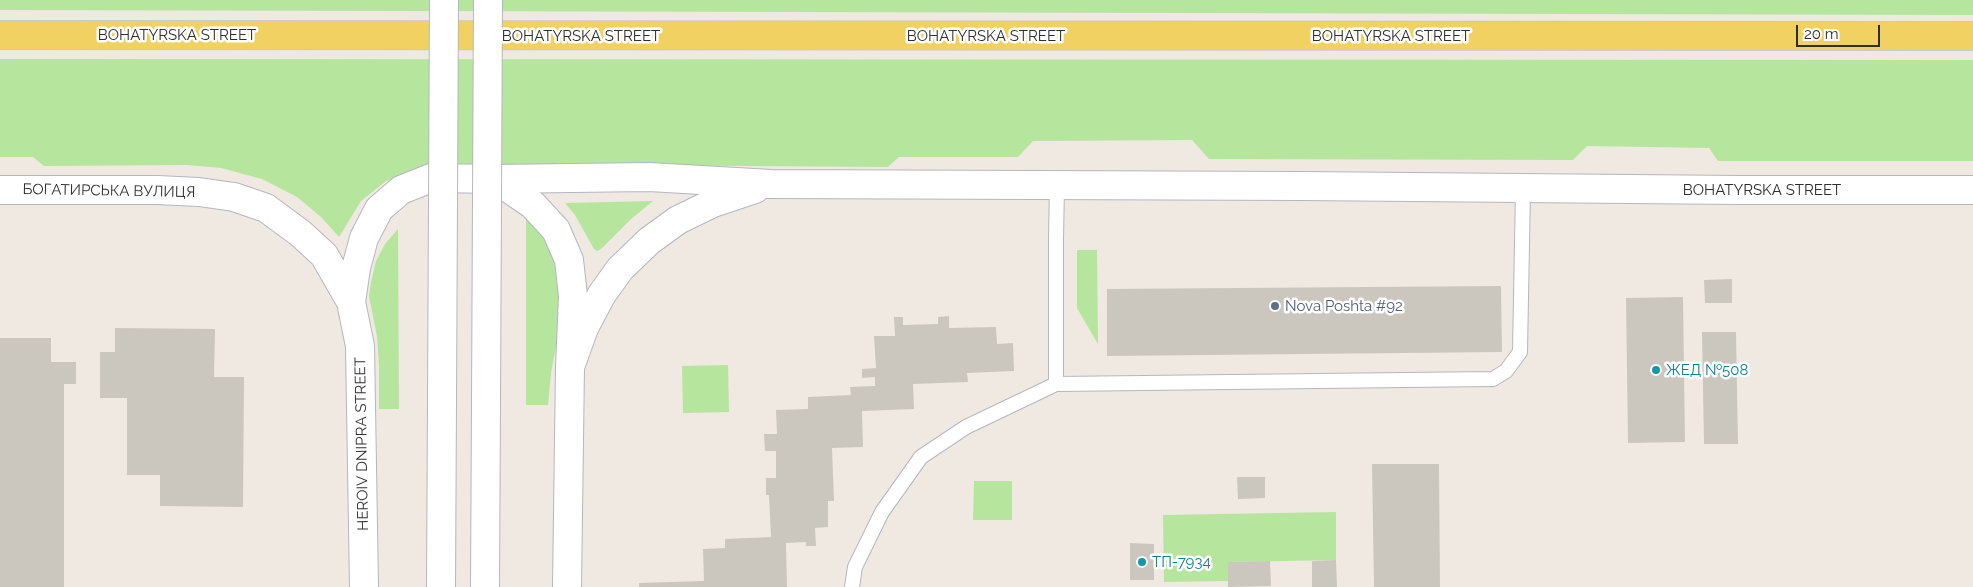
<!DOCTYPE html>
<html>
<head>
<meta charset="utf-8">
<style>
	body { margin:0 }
	#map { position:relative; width:1973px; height:587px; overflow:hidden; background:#efe9e1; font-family:Raleway,sans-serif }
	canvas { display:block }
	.scale { position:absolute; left:1796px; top:25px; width:84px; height:22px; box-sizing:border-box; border:2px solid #2e2e2e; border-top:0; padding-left:6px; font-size:15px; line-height:18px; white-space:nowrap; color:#2e2e2e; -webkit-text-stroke:4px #fff; paint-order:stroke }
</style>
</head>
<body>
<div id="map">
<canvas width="1973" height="587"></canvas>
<div class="scale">20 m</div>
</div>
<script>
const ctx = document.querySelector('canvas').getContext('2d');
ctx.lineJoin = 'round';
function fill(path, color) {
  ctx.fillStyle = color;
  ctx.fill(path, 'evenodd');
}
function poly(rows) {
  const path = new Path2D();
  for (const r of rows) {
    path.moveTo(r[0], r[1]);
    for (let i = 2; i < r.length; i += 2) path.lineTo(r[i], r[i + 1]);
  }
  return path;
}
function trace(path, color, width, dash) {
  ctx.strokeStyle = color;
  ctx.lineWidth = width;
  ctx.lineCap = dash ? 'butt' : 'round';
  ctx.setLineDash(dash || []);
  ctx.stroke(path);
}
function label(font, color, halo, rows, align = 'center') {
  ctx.font = font + ' Raleway,sans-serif';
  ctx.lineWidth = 5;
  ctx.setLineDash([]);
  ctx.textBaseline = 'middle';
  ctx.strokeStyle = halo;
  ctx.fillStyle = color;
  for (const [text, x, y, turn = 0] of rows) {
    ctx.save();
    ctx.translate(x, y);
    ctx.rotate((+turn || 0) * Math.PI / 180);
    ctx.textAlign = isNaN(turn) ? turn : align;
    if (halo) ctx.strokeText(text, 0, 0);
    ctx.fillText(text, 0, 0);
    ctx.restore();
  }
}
fill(poly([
	[0,0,1973,0,1973,15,0,10],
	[0,59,1973,60,1973,161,1718,161,1709,148,1587,146,1573,160,1209,159,1192,140,1033,141,1018,157,899,157,888,167,463,164,428,166,386,181,361,201,339,237,321,217,297,197,262,179,221,168,187,165,44,166,33,157,0,157],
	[653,201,631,219,601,249,597,251,594,249,575,215,565,203],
	[526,219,539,228,558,256,560,326,551,373,548,405,526,405],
	[398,229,399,409,379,409,379,366,377,336,369,296,371,282,376,261,385,244],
	[1077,250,1097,250,1098,344,1077,308],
	[728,365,729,412,683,413,682,366],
	[974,481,1012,481,1012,520,973,520],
	[1336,512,1336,560,1228,562,1228,581,1164,582,1163,515]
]), '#b6e59e');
fill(poly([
	[1732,279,1732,303,1705,303,1704,280],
	[1501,286,1502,352,1107,356,1107,289],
	[1683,297,1685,442,1628,443,1626,298],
	[949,316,949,328,996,327,997,344,1013,343,1014,371,967,373,968,382,913,384,914,409,862,411,863,447,832,448,834,501,828,501,828,527,815,528,816,546,806,546,806,542,786,543,787,587,639,587,639,583,704,581,703,549,725,548,725,539,771,537,769,495,766,495,766,478,776,478,776,451,765,451,764,434,777,434,776,410,808,409,808,397,851,395,850,387,875,386,875,377,862,378,862,369,876,368,874,336,895,336,894,317,903,317,903,325,938,324,938,317],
	[115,328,215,329,214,377,244,377,243,507,160,506,160,475,127,475,127,398,100,398,100,352,115,352],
	[1702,332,1736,332,1738,444,1704,444],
	[0,338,51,338,51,362,76,362,76,384,64,384,64,587,0,587],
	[1372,464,1439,464,1440,587,1374,587],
	[1237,477,1265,477,1265,498,1238,499],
	[1130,543,1154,544,1154,580,1130,580],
	[1336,560,1337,587,1312,587,1312,561],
	[1270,561,1271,586,1228,587,1228,562]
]), '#cbc7bf');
const service = poly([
	[1057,185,1056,239,1056,384,1493,379,1506,371,1520,352,1523,189],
	[852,587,855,567,882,512,921,457,966,427,1056,384]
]);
const secondary = poly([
	[495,179,649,177,771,184,1302,186,1739,190,1973,190],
	[0,190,157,190,199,192,234,197,266,208,300,233,324,255,351,302],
	[364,587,360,346,351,302,356,268,364,238,379,209,401,190,431,178,495,179,533,205,556,230,569,260,573,296,570,367],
	[441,587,442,403],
	[485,587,486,402],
	[567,587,570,367,584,328,602,294,620,269,649,241,678,220,713,203,755,189]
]);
const primary = poly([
	[0,35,1973,36]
]);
trace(service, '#b4b7c1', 16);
trace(secondary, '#b4b7c1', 30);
trace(primary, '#c9c9c9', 30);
trace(service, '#fff', 14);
trace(secondary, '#fff', 28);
trace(primary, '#f2d163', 28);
const secondaryBridge = poly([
	[486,402,488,0],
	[442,403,444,0]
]);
trace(secondaryBridge, '#b4b7c1', 30, []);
trace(secondaryBridge, '#fff', 28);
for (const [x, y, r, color] of [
	[1275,306,5,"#5c6f8a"],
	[1656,370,5,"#0f9aa8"],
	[1142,562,5,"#0f9aa8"]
]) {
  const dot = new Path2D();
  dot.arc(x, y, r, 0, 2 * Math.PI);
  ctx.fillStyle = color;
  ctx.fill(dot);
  trace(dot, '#fff', 2);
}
label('15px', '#2e2e2e', '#fff', [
	["BOHATYRSKA STREET",177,35],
	["BOHATYRSKA STREET",581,36],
	["BOHATYRSKA STREET",986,36],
	["BOHATYRSKA STREET",1391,36],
	["BOHATYRSKA STREET",1762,190],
	["БОГАТИРСЬКА ВУЛИЦЯ",109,191,1],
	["HEROIV DNIPRA STREET",362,444,-91]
]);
label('15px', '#4e5e75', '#fff', [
	["Nova Poshta #92",1285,306]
], 'left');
label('15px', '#0d838f', '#fff', [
	["ЖЕД №508",1666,370],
	["ТП-7934",1152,562]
], 'left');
</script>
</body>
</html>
